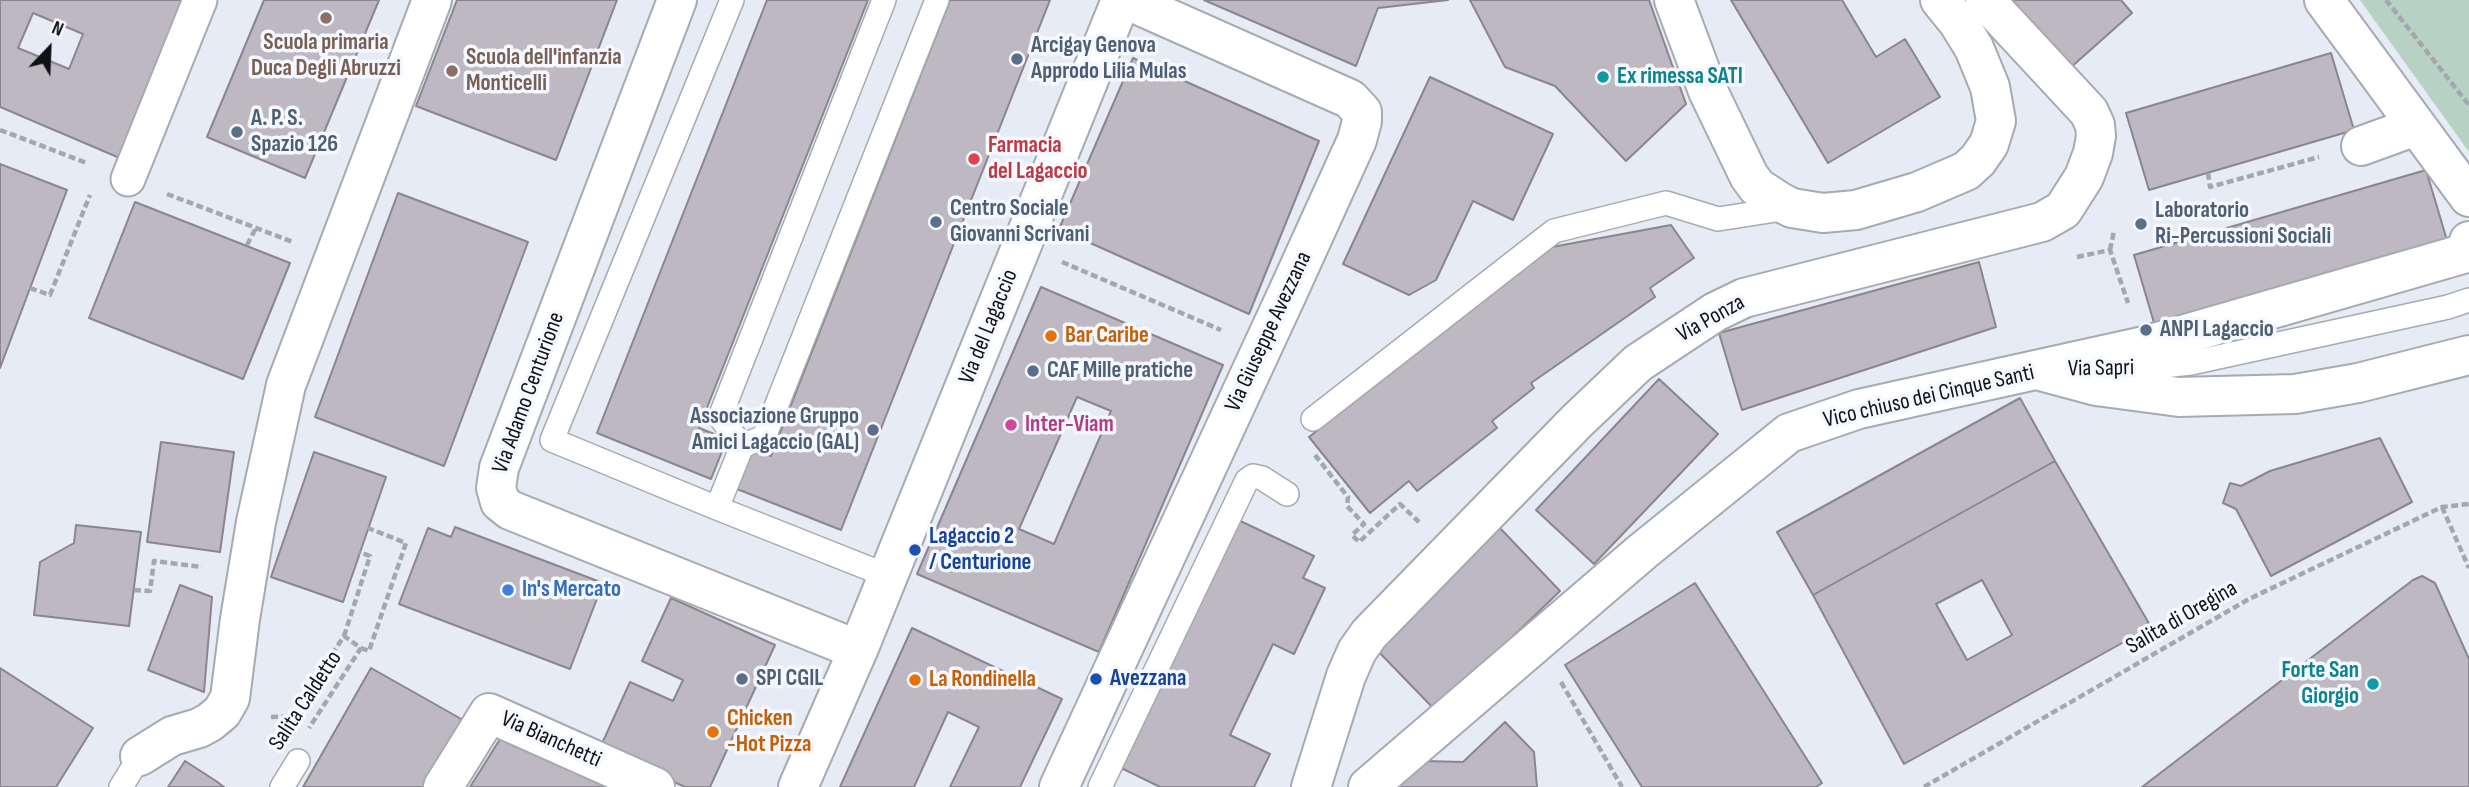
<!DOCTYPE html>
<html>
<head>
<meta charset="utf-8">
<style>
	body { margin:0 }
	#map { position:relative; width:2469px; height:787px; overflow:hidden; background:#e6ebf5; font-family:"Sofia Sans Condensed",sans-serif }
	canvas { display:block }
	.north { position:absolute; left:14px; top:14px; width:70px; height:70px; -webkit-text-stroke:5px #f5f8fe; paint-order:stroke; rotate:23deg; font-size:19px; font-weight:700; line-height:28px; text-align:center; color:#101115 }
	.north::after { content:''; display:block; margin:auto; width:24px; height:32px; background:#101115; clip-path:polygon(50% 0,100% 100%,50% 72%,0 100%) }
</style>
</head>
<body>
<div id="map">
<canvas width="2469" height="787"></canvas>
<div class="north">N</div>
</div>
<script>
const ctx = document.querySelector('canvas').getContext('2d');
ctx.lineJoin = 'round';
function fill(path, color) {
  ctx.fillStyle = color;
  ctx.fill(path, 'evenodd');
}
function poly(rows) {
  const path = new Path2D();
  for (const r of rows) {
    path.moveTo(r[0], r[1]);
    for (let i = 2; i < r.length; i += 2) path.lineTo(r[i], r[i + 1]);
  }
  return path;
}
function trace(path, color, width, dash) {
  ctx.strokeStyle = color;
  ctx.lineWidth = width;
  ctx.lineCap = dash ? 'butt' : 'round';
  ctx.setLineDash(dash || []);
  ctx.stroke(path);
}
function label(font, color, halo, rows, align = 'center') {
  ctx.font = font + ' "Sofia Sans Condensed",sans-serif';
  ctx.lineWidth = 7;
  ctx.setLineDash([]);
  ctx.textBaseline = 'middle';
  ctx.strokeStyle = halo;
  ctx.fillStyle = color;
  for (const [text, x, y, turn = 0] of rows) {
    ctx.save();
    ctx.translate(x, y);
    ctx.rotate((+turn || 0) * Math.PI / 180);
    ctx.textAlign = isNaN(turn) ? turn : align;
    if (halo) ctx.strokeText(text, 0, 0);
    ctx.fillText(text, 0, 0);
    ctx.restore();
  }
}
fill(poly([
	[2360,0,2469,0,2469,152]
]), '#b7d1c5');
const building = poly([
	[0,0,189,0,122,159,0,107,0,0],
	[33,13,83,34,69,69,18,48,33,13],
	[264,0,379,0,305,178,207,137,264,0],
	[457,0,617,0,556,160,416,106,457,0],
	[767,0,868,0,699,428,727,439,711,479,597,433,767,0],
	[950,0,1050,0,841,530,737,489,753,448,771,456,950,0],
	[1204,0,1448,0,1378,8,1356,66,1204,0],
	[1470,0,1649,0,1686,104,1626,161,1555,86,1505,67,1470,0],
	[1731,0,1842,0,1876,57,1905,39,1940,97,1828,163,1731,0],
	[2008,0,2121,0,2132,13,2069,69,2008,0],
	[2331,53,2354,130,2149,190,2126,113,2331,53],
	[1133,58,1319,141,1249,314,1059,229,1133,58],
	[1430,77,1553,134,1513,220,1473,201,1436,280,1409,295,1343,264,1430,77],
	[0,164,67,190,0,368,0,164],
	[2426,170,2449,247,2157,333,2134,255,2426,170],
	[398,193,528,242,444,466,315,417,398,193],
	[135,202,290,263,243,379,89,318,135,202],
	[1671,225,1694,258,1650,288,1655,297,1531,383,1534,388,1492,421,1497,428,1417,491,1409,481,1370,513,1309,437,1552,247,1671,225],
	[1979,262,1996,327,1742,410,1719,333,1979,262],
	[1041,287,1223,365,1099,652,917,574,1041,287],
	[1077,397,1111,411,1054,544,1019,529,1077,397],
	[1659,379,1718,434,1594,564,1536,510,1659,379],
	[2020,398,2055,461,1813,595,1777,532,2020,398],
	[2380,438,2412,502,2271,576,2236,509,2223,503,2230,483,2241,486,2270,471,2380,438],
	[161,442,234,452,220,552,147,542,161,442],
	[314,452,386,477,343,602,271,577,314,452],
	[2055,461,2151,627,1904,764,1813,595,2055,461],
	[1982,580,2012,635,1967,660,1936,604,1982,580],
	[1234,518,1314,556,1303,578,1325,588,1294,654,1273,644,1230,735,1270,754,1254,787,1160,787,1117,766,1234,518],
	[76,525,141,532,129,626,34,615,40,562,74,543,76,525],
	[455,527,603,583,570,669,399,604,428,528,451,537,455,527],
	[1499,527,1560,591,1436,711,1374,647,1499,527],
	[2422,576,2435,583,2469,659,2469,787,2142,787,2413,580,2422,576],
	[1695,583,1822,783,1816,787,1642,787,1565,665,1695,583],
	[180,585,212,597,204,692,148,670,180,585],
	[671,598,775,645,710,787,685,787,600,748,630,682,673,701,683,680,642,661,671,598],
	[912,628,1062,699,1020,787,950,787,979,727,948,712,914,787,840,787,912,628],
	[0,668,93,728,56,787,0,787,0,668],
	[371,668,463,720,424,787,303,787,371,668],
	[1505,722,1534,752,1537,787,1393,787,1425,761,1463,762,1505,722],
	[502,736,607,787,470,787,502,736],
	[185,761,216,781,224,787,168,787,185,761]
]);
fill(building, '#bdb8c2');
trace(building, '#8a858f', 2);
const service = poly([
	[2094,370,2126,370,2191,363,2448,307,2469,300],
	[1313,419,1554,231,1666,203,1718,219,1789,208],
	[742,446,720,417,884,0],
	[717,508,552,440,732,0],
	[888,576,717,508,742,446,764,437,937,0],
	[121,787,140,756],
	[282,787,298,761],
	[1100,787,1247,480,1253,476,1262,478,1287,494]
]);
const pedestrian = poly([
	[128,179,200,0]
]);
const minor = poly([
	[677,0,499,468,496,488,500,502,510,510,858,650],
	[1674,0,1708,91,1749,176,1757,187,1780,202,1792,208,1823,213,1856,210,1917,192,1966,171,1978,160,1989,144,1996,121,1990,87,1974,48,1958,22,1940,0],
	[2324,0,2469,197],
	[2361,146,2416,126],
	[2044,372,2096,386,2179,397,2295,394,2358,383,2469,355],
	[140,756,172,736,199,728,210,722,222,712,230,698,240,619,256,522,286,385,432,0],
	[443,787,489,713,655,787],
	[798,787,858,650,1121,0],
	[1059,787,1288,292,1357,140,1362,121,1362,112,1350,99,1127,0],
	[1311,787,1346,676,1357,651,1369,634,1577,421,1638,363,1715,312,1744,298,2042,222,2063,210,2084,177,2093,153,2096,136,2095,125,2089,112,1985,0],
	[1368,787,1643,551,1789,433,1859,409,2144,346,2466,253,2469,241]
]);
trace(service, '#a5aab3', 26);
trace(pedestrian, '#a5aab3', 37);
trace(minor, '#a5aab3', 42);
trace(poly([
	[2386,0,2469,105],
	[0,130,87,163],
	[2208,173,2210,187,2319,157],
	[167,194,293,242],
	[247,245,256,228],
	[2110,250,2114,231],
	[2077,257,2110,250,2128,303],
	[1062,262,1221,330],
	[30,288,50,295,90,195],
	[1315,455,1348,497,1347,506,1364,524,1352,535,1359,542,1400,504,1419,522],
	[2442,507,2469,568],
	[134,590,150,591,154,561,202,567],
	[344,636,370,556,359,552],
	[361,648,369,651,406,543,368,528],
	[1561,682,1622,787],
	[271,717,292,716,344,636,361,648,309,728],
	[1924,787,2249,599,2442,507,2469,504]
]), '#a3a7af', 4.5, [7, 3.5]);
trace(service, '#fff', 23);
trace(pedestrian, '#fff', 33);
trace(minor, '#fff', 38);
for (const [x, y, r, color] of [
	[326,18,7,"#8d6e63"],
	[1017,59,7,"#5c6f8a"],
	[452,71,7,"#8d6e63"],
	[1603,77,7,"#0f9aa8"],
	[237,132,7,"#5c6f8a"],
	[974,159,7,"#e0444e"],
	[936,222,7,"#5c6f8a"],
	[2141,224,7,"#5c6f8a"],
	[2146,330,7,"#5c6f8a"],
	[1051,336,7,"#e8710a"],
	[1033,371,7,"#5c6f8a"],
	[1011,425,7,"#d1479c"],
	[873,430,7,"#5c6f8a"],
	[915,550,7,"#1a4fb4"],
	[508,590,7,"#3f7fe0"],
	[742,679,7,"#5c6f8a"],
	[1096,679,7,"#1a4fb4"],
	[915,680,7,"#e8710a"],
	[2373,684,7,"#0f9aa8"],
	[713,732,7,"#e8710a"]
]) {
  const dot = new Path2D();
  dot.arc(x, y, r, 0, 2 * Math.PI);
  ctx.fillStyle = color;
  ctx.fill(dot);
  trace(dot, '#f5f8fe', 2.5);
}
label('bold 23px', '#785e54', '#f5f8fe', [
	["Scuola primaria",326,43],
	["Duca Degli Abruzzi",326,69],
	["Scuola dell'infanzia",466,58,"left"],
	["Monticelli",466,84,"left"]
]);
label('bold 23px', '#4e5e75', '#f5f8fe', [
	["Arcigay Genova",1031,46],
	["Approdo Lilia Mulas",1031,72],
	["A. P. S.",251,119],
	["Spazio 126",251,145],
	["Centro Sociale",950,209],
	["Giovanni Scrivani",950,235],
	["Laboratorio",2155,211],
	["Ri-Percussioni Sociali",2155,237],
	["ANPI Lagaccio",2160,330],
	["CAF Mille pratiche",1047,371],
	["Associazione Gruppo",859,417,"right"],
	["Amici Lagaccio (GAL)",859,443,"right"],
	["SPI CGIL",756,679]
], 'left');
label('bold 23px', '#0d838f', '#f5f8fe', [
	["Ex rimessa SATI",1617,77],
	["Forte San",2359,671,"right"],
	["Giorgio",2359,697,"right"]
], 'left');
label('bold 23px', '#be3a42', '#f5f8fe', [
	["Farmacia",988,146],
	["del Lagaccio",988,172]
], 'left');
label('23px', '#101115', '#f5f8fe', [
	["Via Ponza",1711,319,-29],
	["Via del Lagaccio",989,327,-68],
	["Via Giuseppe Avezzana",1269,332,-65],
	["Via Sapri",2101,369,-1],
	["Via Adamo Centurione",529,393,-70],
	["Vico chiuso dei Cinque Santi",1929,397,-13],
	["Salita di Oregina",2182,618,-30],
	["Salita Caldetto",306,701,-57],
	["Via Bianchetti",551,740,24]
]);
label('bold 23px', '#c56008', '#f5f8fe', [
	["Bar Caribe",1065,336],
	["La Rondinella",929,680],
	["Chicken",727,719],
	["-Hot Pizza",727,745]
], 'left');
label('bold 23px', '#b23c85', '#f5f8fe', [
	["Inter-Viam",1025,425]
], 'left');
label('bold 23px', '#164399', '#f5f8fe', [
	["Lagaccio 2",929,537],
	["/ Centurione",929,563],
	["Avezzana",1110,679]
], 'left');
label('bold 23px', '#366cbe', '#f5f8fe', [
	["In's Mercato",522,590]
], 'left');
</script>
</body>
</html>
